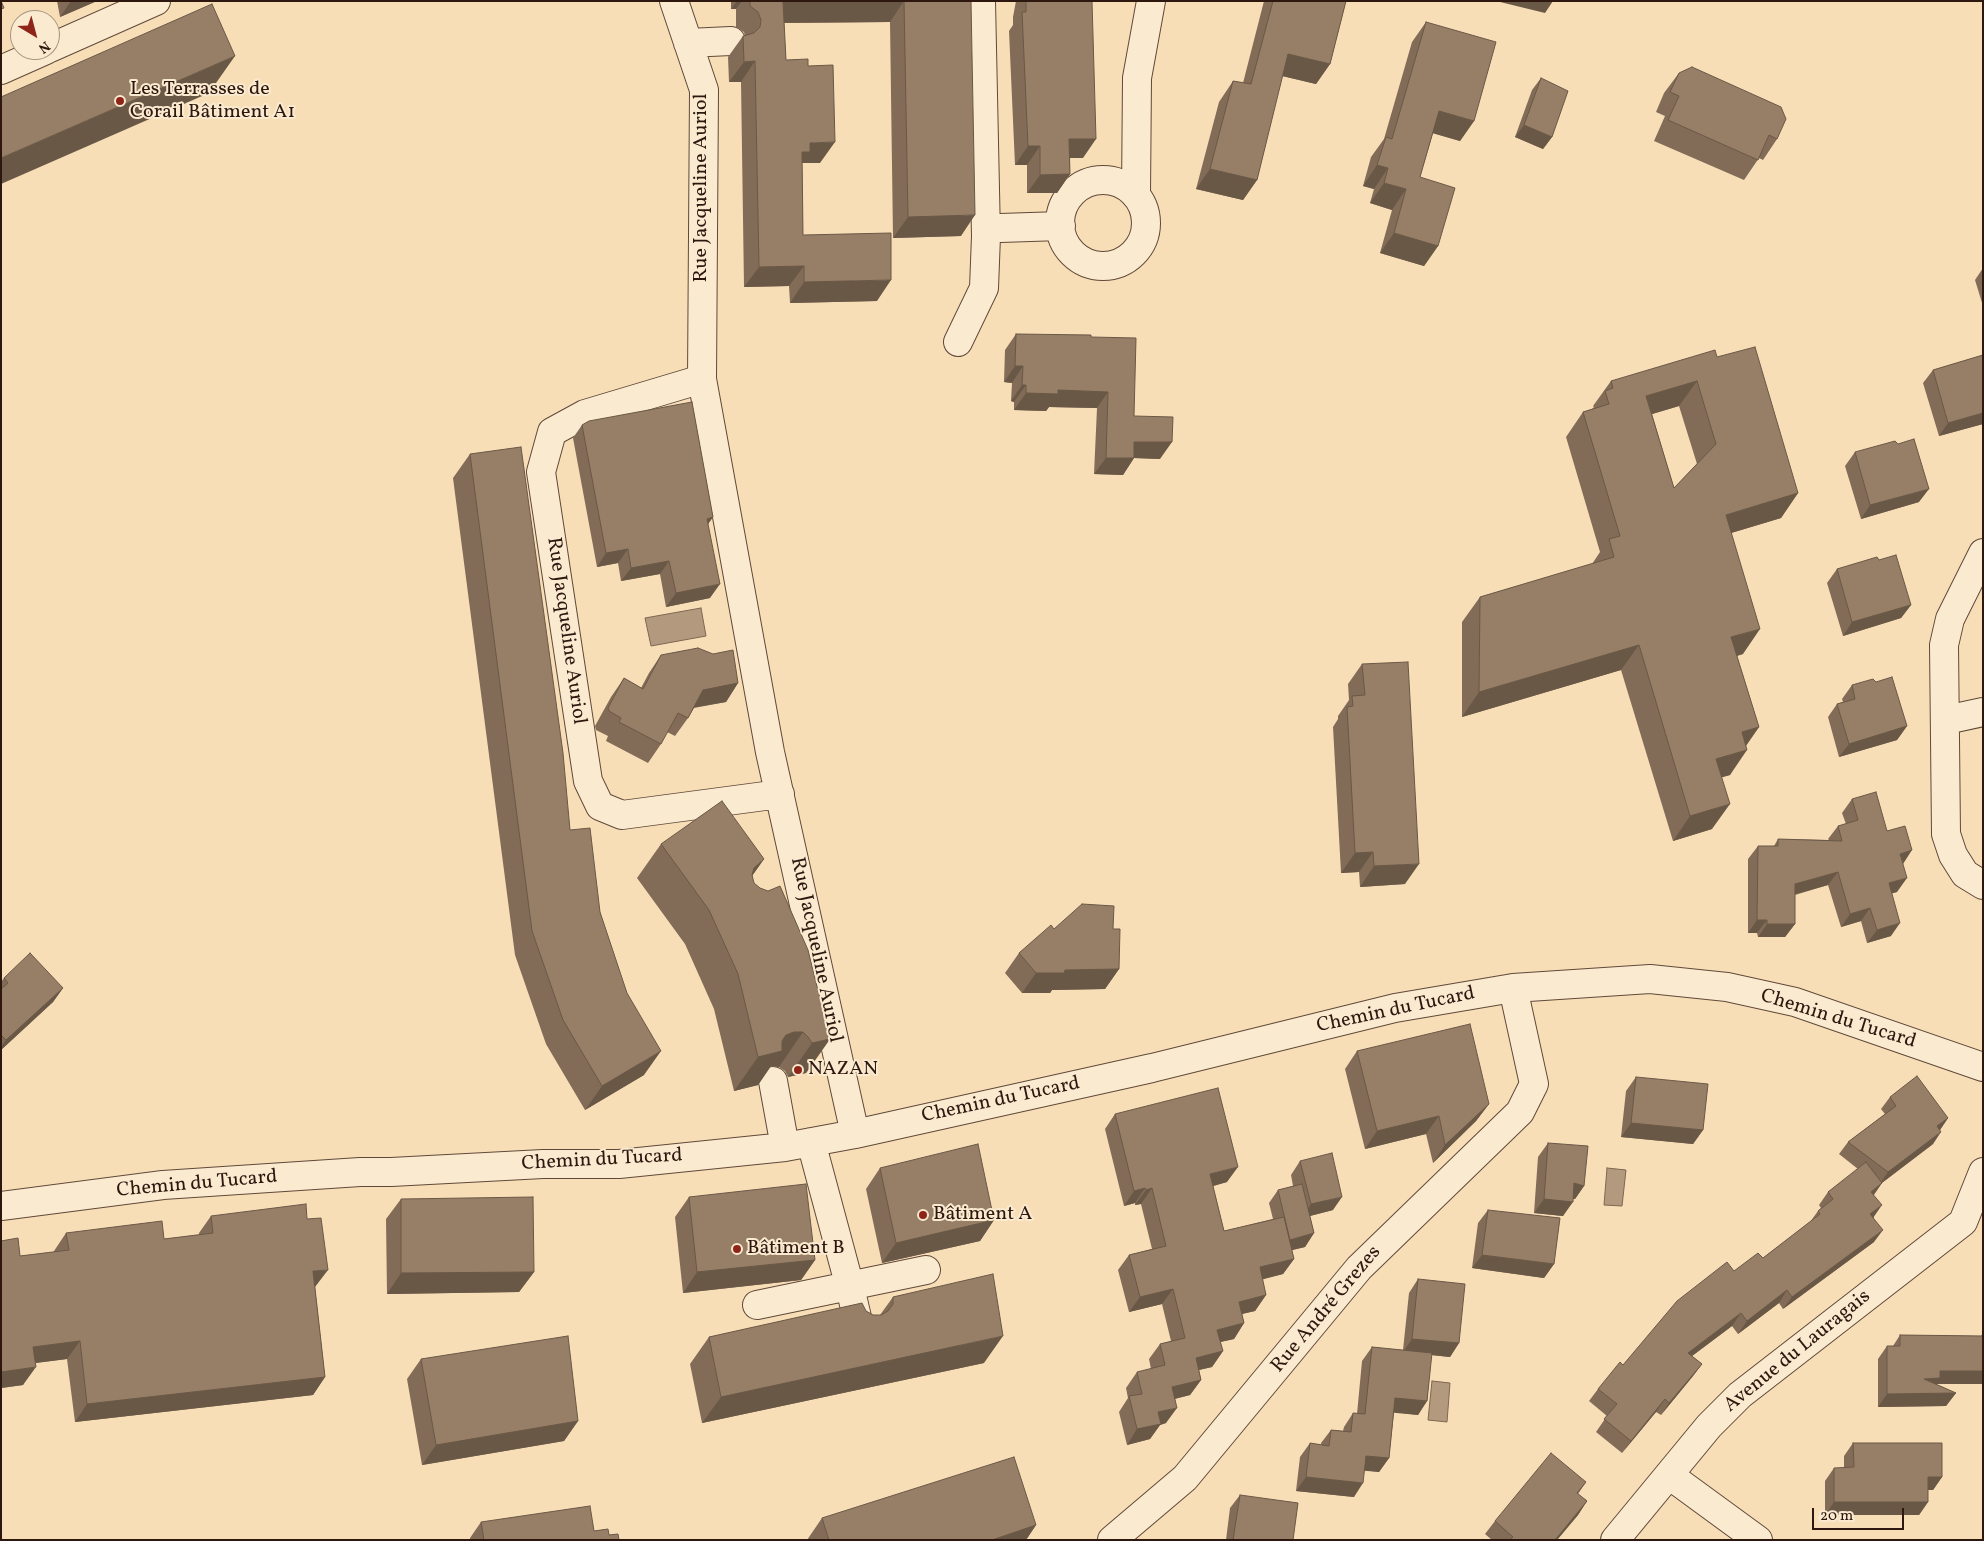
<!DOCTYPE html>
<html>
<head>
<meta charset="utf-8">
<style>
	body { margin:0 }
	#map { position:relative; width:1984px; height:1541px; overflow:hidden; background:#f8deb7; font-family:Vollkorn,serif }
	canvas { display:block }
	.frame { position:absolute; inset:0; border:2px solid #2e170f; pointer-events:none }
	.north { position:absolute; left:10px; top:10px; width:50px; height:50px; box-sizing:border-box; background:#faead0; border:1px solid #a89683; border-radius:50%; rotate:143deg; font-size:14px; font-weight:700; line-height:20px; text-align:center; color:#2e170f }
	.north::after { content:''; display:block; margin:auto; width:18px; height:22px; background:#8f2418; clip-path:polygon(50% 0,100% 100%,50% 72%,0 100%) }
	.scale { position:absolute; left:1812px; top:1508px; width:92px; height:22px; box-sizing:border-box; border:2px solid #2e170f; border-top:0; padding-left:6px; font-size:15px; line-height:18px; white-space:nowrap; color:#2e170f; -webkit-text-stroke:4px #faead0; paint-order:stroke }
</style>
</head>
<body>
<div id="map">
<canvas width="1984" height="1541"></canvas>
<div class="frame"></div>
<div class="north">N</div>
<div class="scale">20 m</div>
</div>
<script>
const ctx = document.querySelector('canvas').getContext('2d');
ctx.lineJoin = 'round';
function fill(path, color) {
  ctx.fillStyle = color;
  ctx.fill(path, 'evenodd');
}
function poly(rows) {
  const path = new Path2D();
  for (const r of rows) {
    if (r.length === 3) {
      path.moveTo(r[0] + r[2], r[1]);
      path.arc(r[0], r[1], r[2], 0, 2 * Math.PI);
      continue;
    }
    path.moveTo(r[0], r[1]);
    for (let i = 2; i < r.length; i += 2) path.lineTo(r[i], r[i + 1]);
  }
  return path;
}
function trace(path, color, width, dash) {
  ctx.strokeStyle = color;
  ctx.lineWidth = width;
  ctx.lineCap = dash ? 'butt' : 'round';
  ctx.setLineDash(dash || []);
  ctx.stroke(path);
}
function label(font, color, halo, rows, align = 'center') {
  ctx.font = font + ' Vollkorn,serif';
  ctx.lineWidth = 4;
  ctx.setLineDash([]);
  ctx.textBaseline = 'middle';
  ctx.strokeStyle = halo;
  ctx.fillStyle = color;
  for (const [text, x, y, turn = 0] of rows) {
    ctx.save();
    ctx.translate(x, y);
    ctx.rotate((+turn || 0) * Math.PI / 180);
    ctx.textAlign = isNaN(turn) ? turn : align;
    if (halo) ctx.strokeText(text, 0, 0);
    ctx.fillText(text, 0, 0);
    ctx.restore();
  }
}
const water = poly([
	[701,608,706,636,651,646,645,618,701,608],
	[1607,1168,1626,1170,1622,1206,1604,1205,1607,1168],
	[1432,1381,1450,1383,1447,1422,1428,1420,1432,1381]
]);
fill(water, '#b39a7e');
trace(water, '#7e6652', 1);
const minor = poly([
	[674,1,704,90,702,379,770,752,855,1134],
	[688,43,731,41],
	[50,48,156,1],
	[1,70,46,50],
	[1103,223,43],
	[1136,194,1137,78,1151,1],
	[1000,228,1061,226],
	[958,342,984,288,986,236,981,1],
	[702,379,585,414,552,432,541,472,588,781,600,806,622,815,780,794],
	[1983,553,1950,619,1944,645,1946,834,1953,855,1965,874,1983,885],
	[1946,720,1983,712],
	[773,1081,785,1147],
	[811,1142,850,1287,859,1326],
	[1,1206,163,1185,360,1172,391,1172,543,1164,619,1164,785,1147,855,1134,1152,1068,1395,1008,1513,988,1650,979,1727,987,1795,1002,1983,1067],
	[757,1305,926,1270],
	[1669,1475,1758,1540],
	[1112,1540,1185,1478,1359,1268,1520,1112,1534,1084,1513,988],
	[1615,1540,1709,1426,1740,1395,1963,1222,1983,1172]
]);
trace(minor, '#604939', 30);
trace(minor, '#faead0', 28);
fill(poly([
	[57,1,97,1,60,17],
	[731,1,971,1,961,236,893,238,890,22,784,23,786,60,820,163,802,163,803,235,877,301,790,303,789,286,744,287,741,82,729,82,728,57,743,36,745,36,744,32,736,27,736,9,731,9],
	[1016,1,1092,1,1083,158,1070,158,1070,174,1057,193,1027,193,1027,165,1015,165,1009,31,1013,25,1013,17],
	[1264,1,1346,1,1330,64,1316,84,1282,76,1257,180,1243,200,1196,189,1219,102,1233,81,1243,83],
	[1426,22,1474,121,1460,141,1433,133,1420,177,1438,246,1424,266,1380,253,1392,210,1370,203,1374,189,1363,186,1371,157,1384,139,1412,42],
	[1679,73,1777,139,1763,160,1759,158,1744,180,1654,141,1665,116,1656,112,1664,93],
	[1541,78,1552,137,1543,149,1515,137,1532,90],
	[1983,268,1983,306,1975,280],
	[1016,334,1091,337,1134,416,1160,459,1134,458,1123,475,1094,474,1097,408,1049,407,1046,411,1014,410,1014,402,1011,401,1012,383,1004,382,1005,350],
	[1983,355,1983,424,1939,436,1923,383,1933,370],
	[1717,357,1798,493,1781,518,1731,533,1743,654,1737,656,1759,727,1746,746,1730,775,1722,777,1712,829,1673,841,1621,670,1462,717,1462,622,1480,597,1592,564,1600,552,1566,437,1583,412,1592,409,1594,407,1593,406,1611,381],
	[1679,406,1697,464,1674,488,1652,414],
	[582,425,713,517,708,524,710,598,666,607,660,574,621,581,618,563,597,567,573,438],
	[1855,452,1919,502,1861,519,1845,466],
	[470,454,570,830,600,912,644,1075,585,1110,546,1044,515,955,453,478],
	[1879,560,1911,605,1901,618,1843,636,1827,583,1837,569],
	[661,655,738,683,726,702,694,708,688,718,675,736,667,732,661,744,648,763,606,741,608,736,596,730,595,726,611,697,624,678,641,688,649,673],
	[1362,664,1405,884,1360,887,1359,872,1341,873,1333,727,1338,719,1338,716,1349,700,1348,684],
	[1852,685,1907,726,1897,740,1839,757,1828,717,1837,704,1843,702,1842,699],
	[1852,799,1887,831,1903,864,1897,892,1892,893,1891,936,1867,943,1861,921,1841,927,1828,885,1795,895,1795,924,1785,937,1758,937,1757,933,1748,933,1748,859,1758,846,1774,846,1778,839,1829,840,1828,839,1838,826,1846,824,1842,813],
	[661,844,764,859,752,876,754,883,830,1039,806,1073,788,1077,785,1071,779,1067,771,1066,758,1085,734,1091,714,1009,685,944,637,878],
	[1054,929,1113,929,1119,969,1105,989,1052,990,1050,993,1022,993,1005,973,1019,953],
	[4,978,63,988,53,1002,1,1050,1,982],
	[1357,1051,1489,1104,1476,1121,1433,1163,1426,1134,1365,1149,1345,1069],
	[1636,1077,1703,1130,1693,1144,1621,1137,1626,1091],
	[1890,1097,1948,1118,1940,1130,1933,1144,1882,1183,1874,1195,1874,1242,1783,1309,1779,1303,1738,1334,1732,1326,1692,1356,1702,1364,1693,1376,1661,1415,1656,1412,1622,1453,1596,1432,1607,1416,1589,1401,1598,1389,1623,1365,1810,1222,1818,1211,1821,1208,1819,1205,1828,1192,1858,1169,1839,1154,1848,1142,1885,1114,1881,1109],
	[1115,1114,1227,1182,1213,1186,1224,1231,1273,1219,1269,1203,1278,1190,1293,1186,1291,1175,1300,1161,1333,1210,1310,1216,1314,1233,1305,1247,1292,1250,1294,1259,1283,1274,1262,1279,1266,1295,1255,1311,1242,1314,1244,1323,1234,1339,1220,1342,1223,1351,1212,1367,1199,1370,1201,1380,1190,1395,1175,1399,1166,1423,1160,1425,1150,1439,1127,1445,1119,1412,1128,1398,1126,1388,1137,1372,1151,1369,1149,1359,1160,1344,1171,1341,1162,1304,1129,1312,1118,1270,1129,1255,1152,1249,1141,1204,1135,1205,1135,1203,1124,1206,1105,1129],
	[1548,1143,1584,1186,1575,1199,1573,1199,1563,1216,1534,1213,1538,1157],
	[880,1168,994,1220,980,1241,882,1263,866,1189],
	[689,1197,815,1260,801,1280,683,1293,675,1217],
	[401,1199,534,1272,519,1292,387,1294,386,1219],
	[1488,1210,1554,1264,1544,1278,1472,1268,1478,1223],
	[211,1216,315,1287,325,1377,313,1395,75,1422,67,1359,35,1363,23,1385,1,1388,1,1241,20,1256,54,1252,54,1251,66,1233,164,1239,199,1235,199,1233],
	[1418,1279,1459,1343,1450,1357,1431,1355,1427,1401,1418,1415,1394,1412,1389,1458,1379,1472,1364,1470,1354,1497,1296,1491,1300,1457,1310,1443,1321,1445,1321,1443,1331,1430,1343,1431,1344,1427,1353,1413,1357,1414,1362,1361,1372,1347,1403,1350,1409,1293],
	[893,1297,984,1363,702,1423,690,1364,709,1337,866,1311,873,1315,880,1315],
	[1983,1333,1983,1384,1936,1384,1956,1393,1946,1406,1878,1407,1878,1359,1887,1346,1893,1346,1900,1335,1981,1336],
	[421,1359,578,1421,564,1441,422,1465,407,1379],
	[1853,1443,1942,1477,1933,1490,1928,1490,1928,1502,1919,1515,1825,1515,1825,1481,1834,1468,1844,1468,1844,1456],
	[1586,1482,1578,1494,1587,1501,1578,1515,1557,1540,1492,1540,1485,1534,1495,1521],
	[1240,1495,1293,1540,1226,1540,1230,1508],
	[822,1518,1036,1525,1026,1540,807,1540],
	[481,1522,594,1531,609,1535,619,1540,470,1540,470,1538]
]), '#826c58');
fill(poly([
	[71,1,97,1,60,17],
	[737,1,742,1,736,9,731,9],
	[904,1,890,22,768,23,783,2],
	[1496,1,1553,1,1545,13],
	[1288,54,1330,64,1316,84,1274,74],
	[235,56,209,93,1,184,1,158],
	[755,61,741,82,729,82,744,62],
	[1439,111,1474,121,1460,141,1425,131],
	[1524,125,1552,137,1543,149,1515,137],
	[1069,139,1096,139,1083,158,1056,158],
	[835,142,820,163,802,163,802,152,810,143],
	[1028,146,1040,146,1027,165,1015,165],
	[1377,165,1388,168,1374,189,1363,186],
	[1210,169,1257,180,1243,200,1196,189],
	[1070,174,1057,193,1027,193,1040,175],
	[1384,183,1406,189,1392,210,1370,203],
	[975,215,961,236,893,238,908,217],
	[1394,233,1438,246,1424,266,1380,253],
	[804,266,789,286,744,287,759,267],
	[891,280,877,301,790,303,804,282],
	[1015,366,1023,366,1012,383,1004,382],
	[1697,381,1679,406,1629,421,1646,396],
	[1022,385,1026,385,1014,402,1011,401],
	[1058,390,1108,392,1097,408,1049,407,1046,411,1014,410,1026,393],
	[1983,413,1983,424,1939,436,1948,423],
	[1134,442,1172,442,1160,459,1134,458,1123,475,1094,474,1106,458],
	[1929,489,1919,502,1861,519,1870,505],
	[1798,493,1781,518,1708,540,1726,515],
	[713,517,703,531,707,519],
	[628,549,618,563,597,567,606,553],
	[669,561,660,574,621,581,631,568],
	[720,584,710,598,666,607,676,593],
	[1911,605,1901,618,1843,636,1852,622],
	[1760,629,1743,654,1714,662,1731,637],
	[1639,645,1621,670,1462,717,1479,692],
	[738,683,726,702,690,708,703,690],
	[1907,726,1897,740,1839,757,1849,744],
	[1759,727,1742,751,1747,750,1730,775,1699,784,1716,759,1742,732],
	[1730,804,1712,829,1673,841,1690,816],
	[1912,850,1903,864,1900,854],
	[1373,852,1359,872,1341,873,1355,853],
	[764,859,740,893,754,868],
	[1419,864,1405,884,1360,887,1374,866],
	[1838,872,1828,885,1785,897,1795,884],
	[1907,878,1897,892,1879,897,1889,883],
	[1870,908,1861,921,1841,927,1850,914],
	[1757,920,1767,920,1757,933,1748,933],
	[1900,923,1891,936,1867,943,1877,930],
	[1767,924,1795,924,1785,937,1758,937],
	[1119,969,1105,989,1052,990,1050,993,1022,993,1036,973,1065,970],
	[63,988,53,1002,1,1050,1,1047,6,1040],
	[794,1032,803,1032,779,1067,771,1066,758,1085,734,1091,758,1057,786,1035],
	[830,1039,806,1073,788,1077,812,1043],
	[661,1051,644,1075,585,1110,602,1086],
	[1489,1104,1476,1121,1433,1163,1445,1145],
	[1439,1116,1426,1134,1365,1149,1377,1131],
	[1948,1118,1940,1130,1937,1126],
	[1631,1123,1703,1130,1693,1144,1621,1137],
	[1941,1132,1933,1144,1879,1185,1888,1172],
	[1238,1167,1227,1182,1199,1190,1210,1174],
	[1574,1183,1584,1186,1575,1199,1564,1196],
	[1882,1183,1873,1195,1871,1192],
	[1145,1188,1135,1203,1124,1206,1134,1191],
	[1152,1188,1141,1204,1135,1205,1146,1190],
	[1342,1197,1333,1210,1302,1218,1311,1204],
	[1544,1199,1573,1202,1563,1216,1534,1213],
	[1882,1205,1873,1218,1870,1214],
	[994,1220,980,1241,882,1263,896,1243],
	[1883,1230,1874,1242,1783,1309,1792,1297],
	[1314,1233,1305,1247,1280,1253,1290,1240],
	[1482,1255,1554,1264,1544,1278,1472,1268],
	[1294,1259,1283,1274,1249,1283,1260,1267],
	[815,1260,801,1280,683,1293,697,1272],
	[328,1270,315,1287,300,1289,313,1271],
	[534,1272,519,1292,387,1294,401,1273],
	[1173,1289,1162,1304,1129,1312,1140,1297],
	[1787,1290,1779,1303,1738,1334,1747,1321],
	[1266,1295,1255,1311,1228,1317,1239,1302],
	[1741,1313,1732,1326,1680,1365,1688,1353],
	[1244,1323,1234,1339,1207,1345,1217,1330],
	[1003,1336,984,1363,702,1423,721,1397],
	[1412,1339,1459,1343,1450,1357,1403,1352],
	[80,1341,67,1359,20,1365,33,1347],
	[1223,1351,1212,1367,1185,1373,1196,1358],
	[1702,1364,1693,1376,1661,1415,1669,1403],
	[36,1367,23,1385,1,1388,1,1372],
	[1940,1371,1983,1371,1983,1384,1936,1384,1924,1379],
	[325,1377,313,1395,75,1422,87,1404],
	[1201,1380,1190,1395,1161,1402,1172,1387],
	[1956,1393,1946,1406,1878,1407,1887,1394],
	[1395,1398,1427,1401,1418,1415,1386,1412],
	[1665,1399,1656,1412,1622,1453,1631,1441],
	[1177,1408,1166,1423,1160,1425,1150,1439,1127,1445,1137,1429,1158,1412],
	[578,1421,564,1441,422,1465,436,1445],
	[1366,1456,1389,1458,1379,1472,1356,1470],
	[1306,1477,1363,1483,1354,1497,1296,1491],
	[1928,1477,1942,1477,1933,1490,1919,1490],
	[1587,1501,1578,1515,1557,1540,1555,1540],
	[1834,1502,1928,1502,1919,1515,1825,1515],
	[1036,1525,1026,1540,992,1540]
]), '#6a5847');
const building = poly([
	[1,1,4,8,1,9,1,1],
	[750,1,880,1,783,2,786,60,808,59,808,66,833,65,835,142,810,143,810,152,802,152,803,235,891,233,891,280,804,282,804,266,759,267,755,61,744,62,743,36,754,33,760,27,761,20,758,12,750,6,750,1],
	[904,1,971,1,975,215,908,217,904,1],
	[1026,1,1092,1,1096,139,1069,139,1070,174,1040,175,1040,146,1028,146,1022,12,1026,12,1026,1],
	[1273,1,1346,1,1330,64,1288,54,1257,180,1210,169,1233,81,1251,84,1273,1],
	[212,4,235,56,1,158,1,97,212,4],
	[1426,22,1496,42,1474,121,1439,111,1420,177,1455,188,1438,246,1394,233,1406,189,1384,183,1388,168,1377,165,1386,137,1392,139,1426,22],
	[1692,67,1781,107,1786,119,1777,139,1769,135,1758,160,1668,120,1679,96,1670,92,1679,73,1692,67],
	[1541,78,1568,91,1552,137,1524,125,1541,78],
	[1016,334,1091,335,1091,337,1136,338,1134,416,1173,417,1172,442,1134,442,1134,458,1106,458,1108,392,1058,390,1058,394,1026,393,1026,385,1022,385,1023,366,1015,366,1016,334],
	[1755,347,1798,493,1726,515,1760,629,1731,637,1759,727,1742,732,1747,750,1716,759,1730,804,1690,816,1639,645,1479,692,1480,597,1614,557,1609,539,1620,536,1583,412,1609,404,1605,391,1613,388,1611,381,1715,350,1717,357,1755,347],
	[1697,381,1716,444,1674,488,1646,396,1697,381],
	[1983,355,1983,413,1948,423,1933,370,1983,355],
	[692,402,713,517,707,519,720,584,676,593,669,561,631,568,628,549,606,553,582,425,589,421,692,402],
	[1914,439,1929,489,1870,505,1855,452,1895,441,1898,444,1914,439],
	[521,447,563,753,570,830,590,828,600,912,627,993,661,1051,602,1086,563,1020,532,931,470,454,521,447],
	[1896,555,1911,605,1852,622,1837,569,1877,557,1879,560,1896,555],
	[698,648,713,654,733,650,738,683,703,690,688,718,678,713,661,744,619,722,621,718,609,711,608,708,624,678,643,689,661,655,698,648],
	[1408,662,1419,864,1374,866,1373,852,1355,853,1347,707,1353,706,1352,696,1365,695,1362,664,1408,662],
	[1892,677,1907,726,1849,744,1837,704,1855,699,1852,685,1873,679,1876,682,1892,677],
	[1876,792,1887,831,1905,826,1912,850,1900,854,1907,878,1889,883,1900,923,1877,930,1870,908,1850,914,1838,872,1795,884,1795,924,1767,924,1767,920,1757,920,1758,846,1778,846,1778,839,1842,841,1838,826,1858,820,1852,799,1876,792],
	[722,801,764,859,754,868,752,875,754,883,760,888,768,891,780,886,808,950,830,1039,812,1043,808,1037,803,1032,794,1032,786,1035,782,1041,782,1051,758,1057,738,974,709,910,661,844,722,801],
	[1082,904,1114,906,1113,929,1120,929,1119,969,1065,970,1064,973,1036,973,1019,953,1051,925,1054,929,1082,904],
	[30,953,63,988,6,1040,1,1035,1,989,8,983,4,978,30,953],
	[1470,1024,1489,1104,1445,1145,1439,1116,1377,1131,1357,1051,1470,1024],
	[1917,1076,1948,1118,1937,1126,1941,1132,1888,1172,1848,1142,1896,1106,1890,1097,1917,1076],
	[1636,1077,1708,1084,1703,1130,1631,1123,1636,1077],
	[1218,1088,1238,1167,1210,1174,1224,1231,1284,1217,1294,1259,1260,1267,1266,1295,1239,1302,1244,1323,1217,1330,1223,1351,1196,1358,1201,1380,1172,1387,1177,1408,1158,1412,1161,1424,1137,1429,1129,1396,1142,1394,1137,1372,1165,1365,1160,1344,1185,1338,1173,1289,1140,1297,1129,1255,1166,1246,1152,1188,1146,1190,1145,1188,1134,1191,1115,1114,1218,1088],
	[1548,1143,1588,1146,1584,1186,1574,1183,1573,1202,1544,1199,1548,1143],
	[978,1144,994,1220,896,1243,880,1168,978,1144],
	[1332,1153,1342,1197,1311,1204,1300,1161,1332,1153],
	[1866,1162,1882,1183,1871,1192,1882,1205,1870,1214,1883,1230,1792,1297,1787,1290,1747,1321,1741,1313,1688,1353,1702,1364,1669,1403,1665,1399,1631,1441,1604,1419,1617,1404,1598,1389,1620,1362,1623,1365,1677,1301,1727,1262,1734,1271,1758,1253,1763,1258,1820,1214,1818,1211,1833,1199,1828,1192,1866,1162],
	[806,1184,815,1260,697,1272,689,1197,806,1184],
	[1302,1184,1314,1233,1290,1240,1278,1190,1302,1184],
	[533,1197,534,1272,401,1273,401,1199,533,1197],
	[306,1204,307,1219,321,1218,328,1270,313,1271,325,1377,87,1404,80,1341,33,1347,36,1367,1,1372,1,1241,18,1238,20,1256,69,1250,66,1233,162,1221,164,1239,213,1233,211,1216,306,1204],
	[1488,1210,1560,1218,1554,1264,1482,1255,1488,1210],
	[993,1274,1003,1336,721,1397,709,1337,862,1303,866,1311,873,1315,881,1315,888,1311,893,1304,893,1297,993,1274],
	[1418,1279,1465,1284,1459,1343,1412,1339,1418,1279],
	[1900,1335,1983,1336,1983,1371,1940,1371,1940,1378,1924,1379,1956,1393,1887,1394,1887,1346,1900,1346,1900,1335],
	[568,1336,578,1421,436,1445,421,1359,568,1336],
	[1372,1347,1432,1353,1427,1401,1395,1398,1389,1458,1366,1456,1363,1483,1306,1477,1310,1443,1329,1446,1331,1430,1351,1432,1353,1413,1365,1414,1372,1347],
	[1853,1443,1942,1443,1942,1477,1928,1477,1928,1502,1834,1502,1834,1468,1854,1467,1853,1443],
	[1551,1453,1586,1482,1577,1493,1587,1501,1555,1540,1510,1540,1513,1537,1495,1521,1551,1453],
	[1014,1457,1036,1525,992,1540,829,1540,822,1518,1014,1457],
	[1240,1495,1298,1503,1293,1540,1233,1540,1240,1495],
	[590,1506,594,1531,608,1529,609,1535,618,1534,619,1540,484,1540,481,1522,590,1506]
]);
fill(building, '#977e66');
trace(building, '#6a5847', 1);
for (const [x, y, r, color] of [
	[120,101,5,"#8f2418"],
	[798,1070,5,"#8f2418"],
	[923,1215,5,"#8f2418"],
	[737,1249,5,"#8f2418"]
]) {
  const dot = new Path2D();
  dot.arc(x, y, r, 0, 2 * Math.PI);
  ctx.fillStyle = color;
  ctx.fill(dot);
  trace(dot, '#faead0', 2);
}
label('20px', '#2e170f', '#faead0', [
	["Les Terrasses de",130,90],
	["Corail Bâtiment A1",130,113],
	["NAZAN",808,1070],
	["Bâtiment A",933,1215],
	["Bâtiment B",747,1249]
], 'left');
label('20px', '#2e170f', '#faead0', [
	["Rue Jacqueline Auriol",702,188,-90],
	["Rue Jacqueline Auriol",565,631,82],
	["Rue Jacqueline Auriol",815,950,78],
	["Chemin du Tucard",1396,1011,-12],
	["Chemin du Tucard",1838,1020,17],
	["Chemin du Tucard",1001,1101,-12],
	["Chemin du Tucard",602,1161,-3],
	["Chemin du Tucard",197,1185,-5],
	["Rue André Grezes",1327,1310,-50],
	["Avenue du Lauragais",1798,1352,-39]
]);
</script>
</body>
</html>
